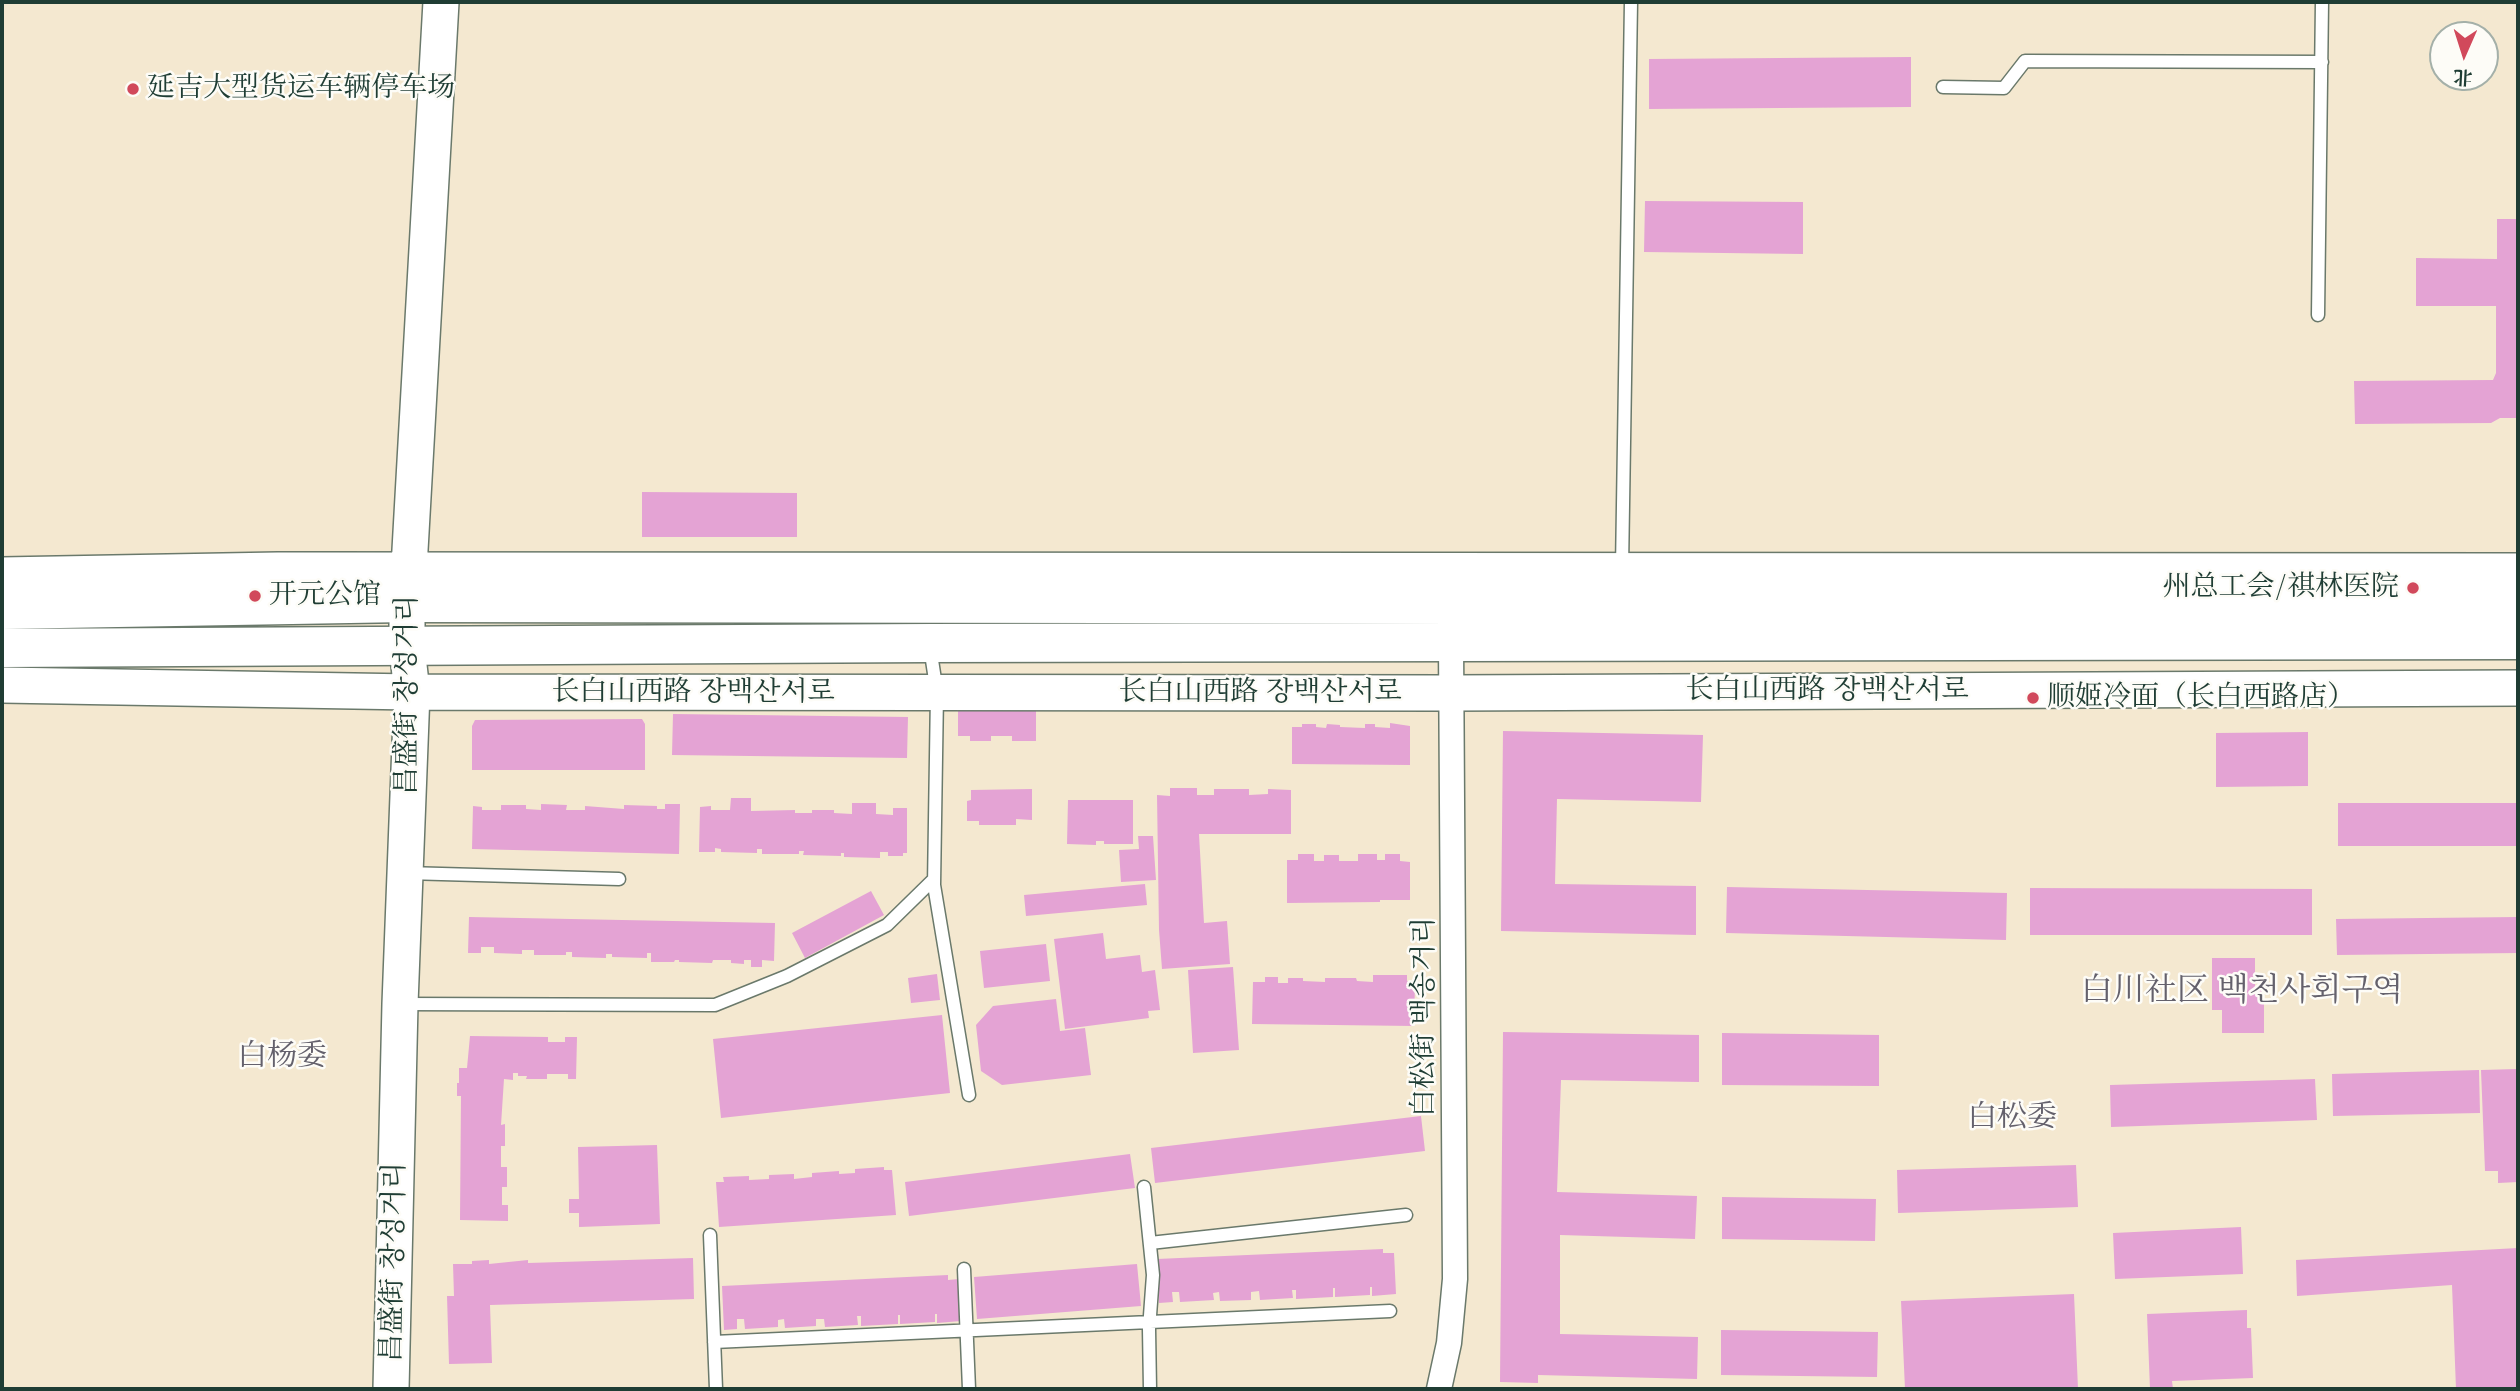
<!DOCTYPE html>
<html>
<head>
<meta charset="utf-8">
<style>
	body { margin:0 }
	#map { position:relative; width:2520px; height:1391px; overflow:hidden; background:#f4e8d0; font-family:"Old Standard TT","Noto Serif SC",serif }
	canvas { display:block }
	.frame { position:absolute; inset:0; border:4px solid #1f3d34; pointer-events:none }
	.north { position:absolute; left:2429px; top:21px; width:70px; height:70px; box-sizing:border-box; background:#fdfcf7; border:2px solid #a4b0a9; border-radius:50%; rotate:183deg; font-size:19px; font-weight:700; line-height:28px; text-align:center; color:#1f3d34 }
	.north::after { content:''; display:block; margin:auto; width:24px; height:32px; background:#d1495b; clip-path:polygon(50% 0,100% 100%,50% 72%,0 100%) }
</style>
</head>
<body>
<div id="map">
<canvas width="2520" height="1391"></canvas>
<div class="frame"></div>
<div class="north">北</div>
</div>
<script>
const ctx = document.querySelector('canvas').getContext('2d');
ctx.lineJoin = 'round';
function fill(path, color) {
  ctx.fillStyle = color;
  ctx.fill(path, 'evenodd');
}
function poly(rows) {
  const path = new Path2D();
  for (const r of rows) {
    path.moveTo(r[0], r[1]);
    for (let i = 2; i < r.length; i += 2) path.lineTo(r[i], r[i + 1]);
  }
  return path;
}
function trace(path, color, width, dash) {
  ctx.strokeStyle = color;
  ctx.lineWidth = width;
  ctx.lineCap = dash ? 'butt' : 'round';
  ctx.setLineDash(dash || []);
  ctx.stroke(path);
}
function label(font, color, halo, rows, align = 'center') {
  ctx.font = font + ' "Old Standard TT","Noto Serif SC","Noto Serif KR",serif';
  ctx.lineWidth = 5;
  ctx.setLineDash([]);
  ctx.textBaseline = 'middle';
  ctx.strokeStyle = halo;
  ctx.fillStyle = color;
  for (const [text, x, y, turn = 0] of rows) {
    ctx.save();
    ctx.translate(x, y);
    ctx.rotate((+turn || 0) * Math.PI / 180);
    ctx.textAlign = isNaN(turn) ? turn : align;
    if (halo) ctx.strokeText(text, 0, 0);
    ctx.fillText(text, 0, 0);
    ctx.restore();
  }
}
fill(poly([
	[1911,57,1911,107,1649,109,1649,59],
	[1645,201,1803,202,1803,254,1644,252],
	[2497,219,2518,219,2518,418,2500,418,2491,423,2355,424,2354,381,2493,380,2496,373,2496,306,2416,306,2416,258,2497,259],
	[642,492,797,493,797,537,642,537],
	[958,699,1036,699,1036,741,1012,741,1012,736,991,736,991,741,970,741,970,736,958,736],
	[673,714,908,717,907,758,672,755],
	[642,719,645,724,645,770,472,770,472,726,475,720],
	[1390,723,1410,726,1410,765,1292,764,1292,727,1302,727,1302,724,1316,724,1316,727,1326,728,1327,724,1340,725,1340,727,1365,728,1365,724,1375,724,1375,727,1390,728],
	[1503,731,1703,735,1701,802,1557,799,1555,884,1696,886,1696,935,1501,931],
	[2308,732,2308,786,2216,787,2216,733],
	[1170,788,1197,788,1197,795,1214,795,1214,789,1249,789,1249,795,1268,794,1268,789,1291,790,1291,834,1199,834,1204,923,1227,921,1230,964,1162,969,1159,930,1157,795,1170,796],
	[1032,789,1032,820,1016,819,1016,825,979,825,979,821,967,821,967,801,971,800,971,790],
	[731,798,751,798,751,811,795,810,795,813,812,813,812,810,834,810,834,813,852,814,852,803,876,803,876,814,893,815,893,808,907,808,907,853,903,853,903,856,888,856,888,852,880,852,880,858,844,857,844,853,841,853,841,856,803,855,804,851,799,851,799,854,762,854,762,849,757,849,757,853,721,852,721,849,715,848,715,852,699,852,700,807,711,806,711,810,730,810],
	[1068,800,1133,800,1133,844,1104,844,1104,841,1096,841,1096,845,1067,844],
	[2338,803,2518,803,2518,846,2338,846],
	[541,804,567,805,566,810,585,810,585,806,624,809,624,805,657,806,657,809,665,809,665,804,680,804,679,854,472,849,473,806,482,807,482,810,501,810,501,805,526,805,526,809,541,810],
	[1138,836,1153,836,1156,880,1121,882,1119,850,1139,849],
	[1298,854,1314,854,1314,861,1324,861,1324,855,1339,855,1339,861,1358,861,1358,854,1377,854,1377,860,1385,860,1385,854,1400,854,1400,861,1410,862,1410,900,1380,900,1380,902,1287,903,1287,860,1298,860],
	[1145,884,1147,905,1026,916,1024,895],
	[1727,887,2007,893,2006,940,1726,933],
	[2030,888,2312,889,2312,935,2030,935],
	[871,891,884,915,805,958,792,933],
	[469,917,775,923,774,961,762,960,762,967,751,967,751,960,744,960,744,964,731,963,731,960,713,960,712,963,679,962,679,960,675,960,674,962,651,962,651,953,647,953,647,958,612,957,612,954,606,954,606,958,572,957,572,952,566,952,566,955,534,955,534,950,522,950,522,954,494,953,494,947,481,947,481,953,468,953],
	[2518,917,2518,953,2337,955,2336,919],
	[1103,933,1106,959,1140,955,1142,972,1155,970,1160,1010,1148,1011,1149,1018,1065,1029,1054,939],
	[1046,944,1050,981,984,988,980,951],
	[2212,958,2255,958,2255,989,2264,989,2264,1033,2222,1033,2222,1010,2212,1010],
	[1233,967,1239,1050,1193,1053,1188,970],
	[937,974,940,1000,911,1003,908,978],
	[1373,975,1407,975,1407,981,1415,981,1414,1026,1252,1024,1253,982,1265,982,1265,977,1278,977,1278,983,1288,983,1288,978,1303,978,1303,981,1325,982,1325,978,1356,978,1357,981,1373,982],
	[1056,999,1060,1031,1085,1028,1091,1075,1002,1085,981,1071,976,1025,993,1006],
	[942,1015,950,1093,721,1118,713,1039],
	[1503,1032,1699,1035,1699,1082,1561,1080,1557,1192,1697,1196,1695,1239,1560,1235,1560,1334,1698,1337,1697,1379,1538,1375,1538,1383,1500,1382],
	[1722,1033,1879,1035,1879,1086,1722,1085],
	[470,1036,548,1037,548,1042,565,1042,565,1037,577,1037,576,1079,568,1079,568,1074,547,1074,547,1079,526,1079,527,1076,518,1076,518,1073,513,1073,513,1080,504,1079,501,1125,505,1124,505,1146,501,1146,501,1167,507,1167,507,1187,502,1187,502,1205,508,1205,508,1221,460,1220,461,1096,457,1096,457,1083,459,1083,459,1068,467,1068],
	[2518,1069,2518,1182,2498,1183,2498,1171,2485,1171,2481,1070],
	[2479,1070,2480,1113,2333,1116,2332,1074],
	[2315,1079,2317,1120,2111,1127,2110,1085],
	[1421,1116,1425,1151,1155,1183,1151,1148],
	[657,1145,660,1224,579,1227,579,1213,569,1213,569,1199,579,1199,578,1147],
	[1130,1154,1135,1188,909,1216,905,1182],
	[2076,1165,2078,1207,1898,1213,1897,1170],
	[884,1167,884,1170,892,1170,896,1215,719,1227,716,1182,724,1182,723,1177,749,1176,749,1180,769,1179,769,1175,794,1174,794,1179,812,1177,812,1173,839,1171,839,1174,855,1173,855,1169],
	[1722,1197,1876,1199,1875,1241,1722,1239],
	[2241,1227,2243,1274,2115,1279,2113,1233],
	[2518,1248,2518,1389,2456,1389,2452,1285,2297,1296,2296,1260],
	[1383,1249,1383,1253,1394,1253,1396,1294,1372,1296,1372,1287,1370,1287,1370,1295,1335,1297,1335,1288,1333,1288,1333,1297,1296,1299,1296,1290,1292,1290,1293,1298,1260,1300,1259,1291,1251,1292,1251,1300,1220,1301,1219,1292,1213,1293,1214,1300,1180,1302,1179,1292,1172,1292,1173,1302,1159,1303,1157,1259],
	[693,1258,694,1299,490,1305,492,1363,449,1364,447,1296,454,1296,453,1264,472,1264,472,1261,489,1260,489,1264,528,1260,528,1263],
	[1137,1264,1141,1306,977,1319,974,1277],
	[948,1275,948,1280,959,1279,961,1321,937,1323,937,1314,935,1314,935,1322,900,1324,900,1315,898,1315,898,1324,861,1326,861,1316,857,1316,858,1325,825,1327,824,1319,816,1319,816,1326,785,1328,784,1319,778,1320,778,1327,745,1329,744,1319,737,1319,737,1329,724,1330,722,1286],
	[2074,1294,2078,1389,1905,1389,1901,1301],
	[2247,1310,2247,1328,2251,1328,2253,1378,2172,1381,2173,1389,2150,1389,2147,1314],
	[1721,1330,1878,1332,1877,1377,1721,1375]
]), '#e4a3d4');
const lane = poly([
	[1943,87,2004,88,2025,61,2322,62],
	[2318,315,2322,2],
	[1622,568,1631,2],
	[930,647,937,693,934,885,969,1095],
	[406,873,619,879],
	[400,1004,715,1005,787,976,887,925,934,879],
	[1144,1187,1153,1275,1149,1329,1150,1389],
	[710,1235,716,1389],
	[1150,1243,1406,1215],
	[964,1269,969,1389],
	[714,1342,1390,1311]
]);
const street = poly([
	[1439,1389,1449,1343,1455,1279,1451,643]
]);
const secondary = poly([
	[2,575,278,570,2518,571],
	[2,685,412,692,1453,693,2518,688],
	[391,1389,400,1004,412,692,407,648,407,603,441,2]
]);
const primary = poly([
	[2,610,407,603,2518,606],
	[2,648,930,643,2518,640]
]);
trace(lane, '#6a796b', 15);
trace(street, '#6a796b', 27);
trace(secondary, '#6a796b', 38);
trace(primary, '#6a796b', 41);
trace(lane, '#fff', 12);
trace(street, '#fff', 24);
trace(secondary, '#fff', 35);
trace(primary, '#fff', 38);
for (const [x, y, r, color] of [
	[133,89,7,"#d1495b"],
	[2413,588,7,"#d1495b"],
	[255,596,7,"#d1495b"],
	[2033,698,7,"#d1495b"]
]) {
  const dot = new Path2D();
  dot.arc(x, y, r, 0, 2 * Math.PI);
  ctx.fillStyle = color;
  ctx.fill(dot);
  trace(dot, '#fdfcf7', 2.5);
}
label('28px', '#1f3d34', '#fdfcf7', [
	["延吉大型货运车辆停车场",147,89],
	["州总工会/祺林医院",2399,588,"right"],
	["开元公馆",269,596],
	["顺姬冷面（长白西路店）",2047,698]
], 'left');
label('28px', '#1f3d34', '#fdfcf7', [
	["长白山西路 장백산서로",1827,691],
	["长白山西路 장백산서로",693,693],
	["长白山西路 장백산서로",1260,693],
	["昌盛街 창성거리",408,695,-90],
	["白松街 백송거리",1425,1017,-90],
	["昌盛街 창성거리",394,1262,-89]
]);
label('30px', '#64616c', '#fdfcf7', [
	["白杨委",282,1057],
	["白松委",2012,1118]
]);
label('32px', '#64616c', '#fdfcf7', [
	["白川社区 백천사회구역",2242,992]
]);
</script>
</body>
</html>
